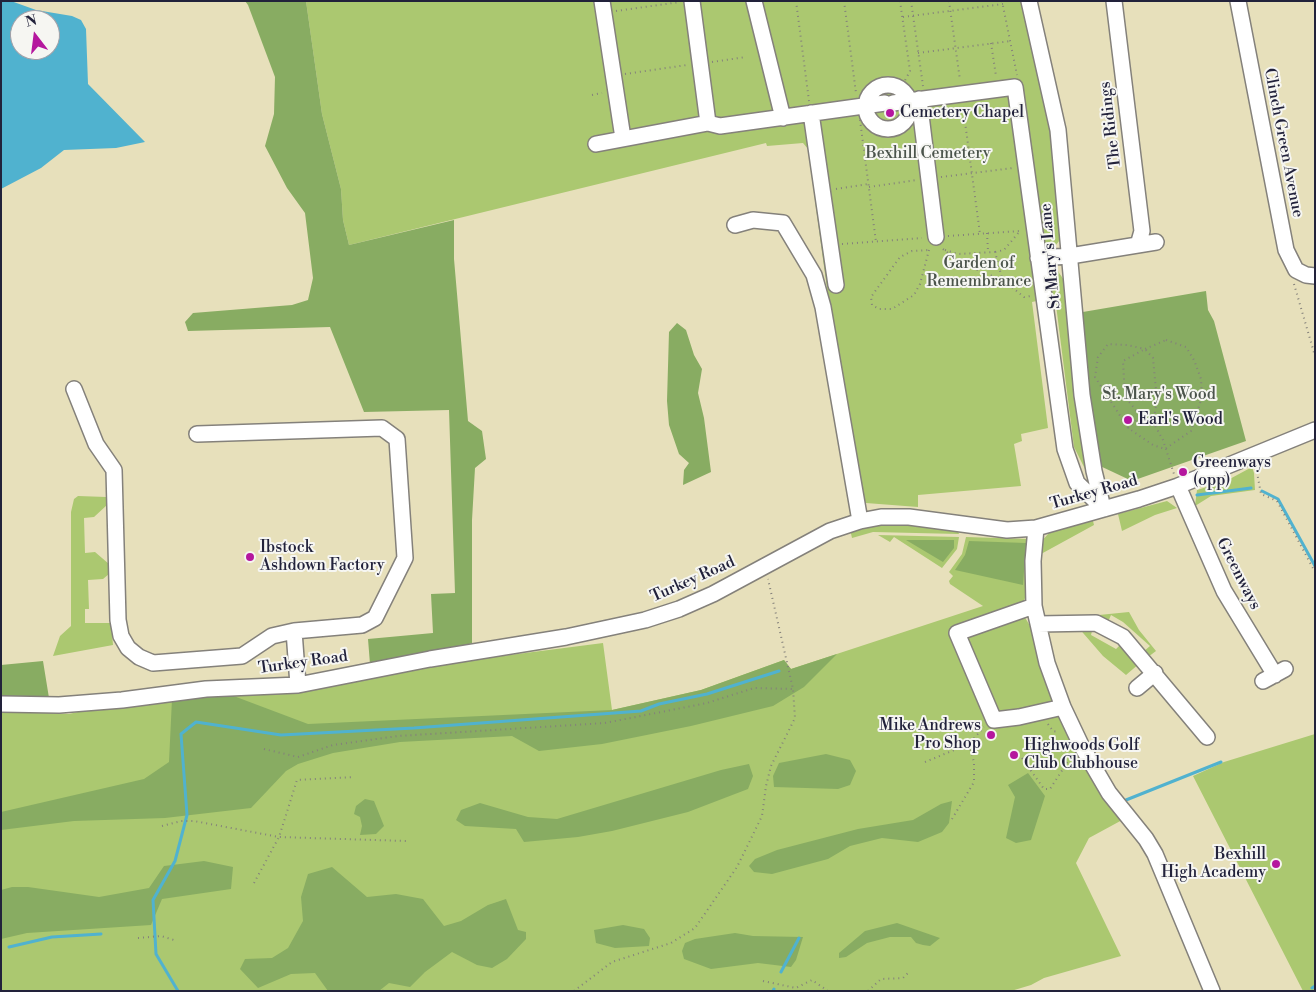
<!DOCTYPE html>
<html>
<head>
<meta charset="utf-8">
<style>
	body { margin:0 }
	#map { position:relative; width:1316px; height:992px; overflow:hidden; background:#e7e0bb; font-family:"Libre Bodoni",serif }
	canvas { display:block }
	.frame { position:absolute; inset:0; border:2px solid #22223b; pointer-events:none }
	.north { position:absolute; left:10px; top:10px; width:50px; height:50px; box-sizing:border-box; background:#f6f6f2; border:1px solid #a1a1a9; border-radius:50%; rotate:345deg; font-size:14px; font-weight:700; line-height:20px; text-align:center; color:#22223b }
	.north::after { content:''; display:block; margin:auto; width:18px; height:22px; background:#b5179e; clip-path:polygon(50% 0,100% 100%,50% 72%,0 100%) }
</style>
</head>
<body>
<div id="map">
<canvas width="1316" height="992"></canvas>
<div class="frame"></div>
<div class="north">N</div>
</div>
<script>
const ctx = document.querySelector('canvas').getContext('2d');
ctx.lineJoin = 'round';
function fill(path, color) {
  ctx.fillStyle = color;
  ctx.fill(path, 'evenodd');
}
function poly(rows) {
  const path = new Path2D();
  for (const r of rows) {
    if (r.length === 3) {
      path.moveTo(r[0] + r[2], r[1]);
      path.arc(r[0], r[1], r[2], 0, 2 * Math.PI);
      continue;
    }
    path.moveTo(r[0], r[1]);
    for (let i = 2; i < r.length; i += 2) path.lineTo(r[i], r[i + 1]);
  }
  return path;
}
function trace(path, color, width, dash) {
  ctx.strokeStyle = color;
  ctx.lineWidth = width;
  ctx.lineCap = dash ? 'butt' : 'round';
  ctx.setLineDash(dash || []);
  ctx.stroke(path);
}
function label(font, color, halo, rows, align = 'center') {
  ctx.font = font + ' "Libre Bodoni",serif';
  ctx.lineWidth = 4;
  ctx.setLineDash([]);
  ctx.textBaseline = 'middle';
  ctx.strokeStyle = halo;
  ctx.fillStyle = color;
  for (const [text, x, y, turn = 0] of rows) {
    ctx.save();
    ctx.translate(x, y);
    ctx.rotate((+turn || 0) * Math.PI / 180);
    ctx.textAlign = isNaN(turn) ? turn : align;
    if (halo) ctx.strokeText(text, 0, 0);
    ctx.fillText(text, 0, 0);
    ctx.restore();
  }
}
fill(poly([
	[306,1,1024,1,1053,133,1063,236,1052,250,1053,264,1066,283,1089,477,1074,447,1055,297,1032,302,1048,428,1021,434,1022,441,1014,444,1021,486,918,495,918,507,866,503,861,500,833,333,808,149,803,143,767,146,766,143,349,245,343,220,341,189,322,114],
	[1252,467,1254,473,1255,490,1211,496,1195,506,1197,490,1226,481],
	[78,496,106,497,107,505,94,517,84,518,85,553,95,552,109,564,109,574,103,579,88,580,89,609,85,609,85,623,111,623,113,645,53,656,60,636,71,626,71,512,74,499],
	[1167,501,1177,508,1155,515,1122,531,1118,514],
	[1081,521,1093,521,1094,525,1041,554,1039,544,1049,533],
	[910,522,957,528,959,534,873,532,852,538,850,529,872,523],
	[878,535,959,537,957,549,942,568,894,537,890,542],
	[966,537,1029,539,1028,591,1022,605,1024,616,1037,637,1060,718,1063,719,1124,819,1089,838,1076,863,1121,956,1044,978,1031,985,1011,991,1,991,1,710,69,714,90,709,205,693,282,694,440,664,603,643,612,710,701,690,784,660,791,669,983,606,950,584,949,581,953,576,949,572,962,554],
	[1129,612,1139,630,1156,651,1148,657,1143,652,1150,646,1123,622,1111,615,1108,622,1089,616],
	[1077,626,1093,627,1091,635,1116,649,1122,643,1140,663,1126,675,1103,656],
	[1315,734,1315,991,1303,991,1193,776,1224,762]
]), '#abc870');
fill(poly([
	[245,1,306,1,322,114,341,189,343,220,349,245,454,220,454,259,468,421,482,431,486,459,475,468,472,520,472,643,452,650,370,664,368,639,433,633,431,594,455,593,449,410,364,412,330,327,188,331,185,322,193,313,292,305,308,300,313,278,305,213,287,188,265,146,274,114,275,77,248,5],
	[1206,291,1208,310,1214,321,1246,441,1132,481,1098,465,1077,313],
	[677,323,686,330,694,355,702,369,698,393,704,418,711,472,683,485,684,470,689,463,679,454,669,425,667,401,669,332],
	[906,540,954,540,954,548,943,562],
	[969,541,1026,543,1023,585,955,570,965,555],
	[837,654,804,687,773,706,691,726,602,744,539,751,512,736,400,742,333,753,298,764,286,771,251,808,165,818,74,821,1,830,1,812,144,779,169,762,172,699,223,692,308,724,612,710,701,690,784,660,791,669],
	[43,661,49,698,1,698,1,665],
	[826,754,850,760,856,771,850,785,838,789,774,787,773,776,779,763],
	[749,764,753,776,748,789,688,812,612,831,578,837,524,842,516,829,465,826,456,820,461,810,480,803,528,817,557,819,721,770],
	[1028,773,1045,796,1031,840,1016,843,1006,838,1015,797,1008,785],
	[365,799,374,801,384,826,376,834,360,835,362,826,360,817,354,814,356,806],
	[952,801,949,823,942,832,918,842,882,838,850,846,828,859,772,874,754,872,749,866,755,859,777,850,858,829,913,820,941,804],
	[204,861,233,867,231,889,162,899,151,925,27,933,1,939,1,890,12,887,28,887,99,897,149,888,164,866],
	[332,867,367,897,396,894,423,899,444,926,461,921,488,905,506,899,518,930,526,932,526,939,507,959,492,968,477,965,452,952,425,972,410,987,389,983,379,991,328,991,315,973,291,974,258,988,240,969,245,959,272,958,288,948,303,921,301,897,308,874],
	[897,923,940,938,930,946,923,945,916,943,911,937,890,937,867,943,846,957,839,958,839,953,865,931],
	[623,925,644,929,650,938,649,946,615,948,596,943,594,930],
	[735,933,753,936,803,937,796,960,791,967,758,963,711,969,684,959,682,951,685,943,695,939]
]), '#88ac62');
fill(poly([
	[1,1,11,1,36,10,72,16,81,20,86,29,88,84,145,142,116,148,64,150,41,168,1,189],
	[20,20,50,20,50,50,20,50]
]), '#50b2cf');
trace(poly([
	[1262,491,1278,499,1315,566],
	[1197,495,1251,488],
	[1126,800,1221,762],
	[9,947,52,937,101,934],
	[781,972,799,938],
	[1312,988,1315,986],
	[178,991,156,954,153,900,175,861,187,815,181,734,196,722,281,735,414,728,641,711,659,704,707,694,779,671],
	[773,991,774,989]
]), '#50b2cf', 3);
const minor = poly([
	[602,1,623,138],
	[692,1,708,123,720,126,885,103],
	[754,1,783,118],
	[1029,1,1058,130,1082,395,1094,471,1103,508],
	[1114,1,1142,231,1138,245],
	[1238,1,1286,250,1296,270,1306,275,1315,276],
	[888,107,22],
	[919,99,936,237],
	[893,103,1015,87,1065,449,1077,483,1104,509],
	[811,113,836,285],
	[596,144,708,123],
	[735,225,753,220,783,223,814,275,823,307,860,521],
	[1038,258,1070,256,1156,242],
	[74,389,96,444,114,470,118,620,121,636,128,648,139,657,153,663,242,656,272,636,294,631],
	[197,434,382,428,397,439,405,558,375,618,362,625,294,631,298,685],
	[1178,486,1224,591,1275,675],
	[1036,528,1033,561,1034,606,1047,663,1063,707,1081,745,1109,793,1146,839,1155,854,1212,991],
	[1034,606,957,633,994,720,1019,717,1063,707],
	[1038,624,1096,623,1123,637,1207,737],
	[1263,681,1285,669],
	[1137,688,1155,673],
	[1,704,59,705,122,700,206,689,298,685,430,659,566,637,645,620,679,609,713,594,830,531,860,521,881,517,909,517,1007,530,1036,528,1139,499,1178,486,1315,430]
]);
trace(minor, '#84817b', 18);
trace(poly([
	[796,1,809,101],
	[844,1,856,93],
	[900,1,910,71,901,88],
	[911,1,923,86],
	[949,1,960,80],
	[1002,1,1017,75],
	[616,11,680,2],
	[903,17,1003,4],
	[991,43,996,76],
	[918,53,1011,41],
	[712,62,746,57],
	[625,74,687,65],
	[592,95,602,93],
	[963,107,980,234],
	[860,120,876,242],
	[941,177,1013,168],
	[869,187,917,180],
	[836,189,868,184],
	[987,233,988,251],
	[948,236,1020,231,1004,250,995,252],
	[842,244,922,238],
	[943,249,958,261,986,274,1002,279,1024,297,1031,296],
	[929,250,920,284,914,295,892,309,879,309,872,305,871,297,900,257,912,251,929,250,931,250],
	[945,250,958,254,995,252,1002,278],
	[1294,284,1315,356],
	[1166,340,1186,347,1194,360,1201,379,1202,397,1191,431,1165,449,1153,445,1128,428,1095,377,1098,357,1108,344,1127,345,1145,349,1166,340],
	[1128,428,1141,416,1125,397,1123,361,1145,349,1153,358,1157,401,1153,422,1163,440,1174,474],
	[1256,467,1261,494,1277,501,1315,572],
	[1048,724,1053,731,1059,732],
	[264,749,298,757,333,745,398,736,605,723,707,703,754,688,793,689],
	[1022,758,1044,789,1050,789,1072,755],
	[925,762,969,744,984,727],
	[952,819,974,782,974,762,969,744],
	[162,826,181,821,194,821,279,837,406,841],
	[254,883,279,837,297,780,354,777],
	[138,938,161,936,177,941],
	[763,981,796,988,812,980,828,991],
	[383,991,384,990],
	[574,991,612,962,671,943,695,928,737,867,762,816,766,786,771,766,795,718,793,689,768,579],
	[868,991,881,979,903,978,910,971]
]), '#84817b', 2, [1, 4]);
trace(minor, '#fff', 15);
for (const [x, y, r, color] of [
	[890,113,5,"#b5179e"],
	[1128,420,5,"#b5179e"],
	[1183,472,5,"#b5179e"],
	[250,557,5,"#b5179e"],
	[991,735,5,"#b5179e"],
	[1014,755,5,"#b5179e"],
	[1276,864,5,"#b5179e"]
]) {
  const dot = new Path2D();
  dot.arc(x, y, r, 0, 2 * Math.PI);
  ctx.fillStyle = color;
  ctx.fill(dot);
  trace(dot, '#f6f6f2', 2);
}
label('16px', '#22223b', '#f6f6f2', [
	["Cemetery Chapel",900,113],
	["Earl's Wood",1138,420],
	["Greenways",1193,463],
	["(opp)",1193,481],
	["Ibstock",260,548],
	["Ashdown Factory",260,566],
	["Mike Andrews",981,726,"right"],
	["Pro Shop",981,744,"right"],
	["Highwoods Golf",1024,746],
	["Club Clubhouse",1024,764],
	["Bexhill",1266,855,"right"],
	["High Academy",1266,873,"right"]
], 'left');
label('16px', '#22223b', '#f6f6f2', [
	["The Ridings",1111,125,-97],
	["Clinch Green Avenue",1283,143,79],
	["St Mary's Lane",1051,256,-95],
	["Turkey Road",1094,493,-16],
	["Greenways",1238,574,63],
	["Turkey Road",693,580,-24],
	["Turkey Road",303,663,-8]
]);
label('16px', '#4b544b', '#f6f6f2', [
	["Bexhill Cemetery",928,154],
	["Garden of",979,264],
	["Remembrance",979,282],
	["St. Mary's Wood",1159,395]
]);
</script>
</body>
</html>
